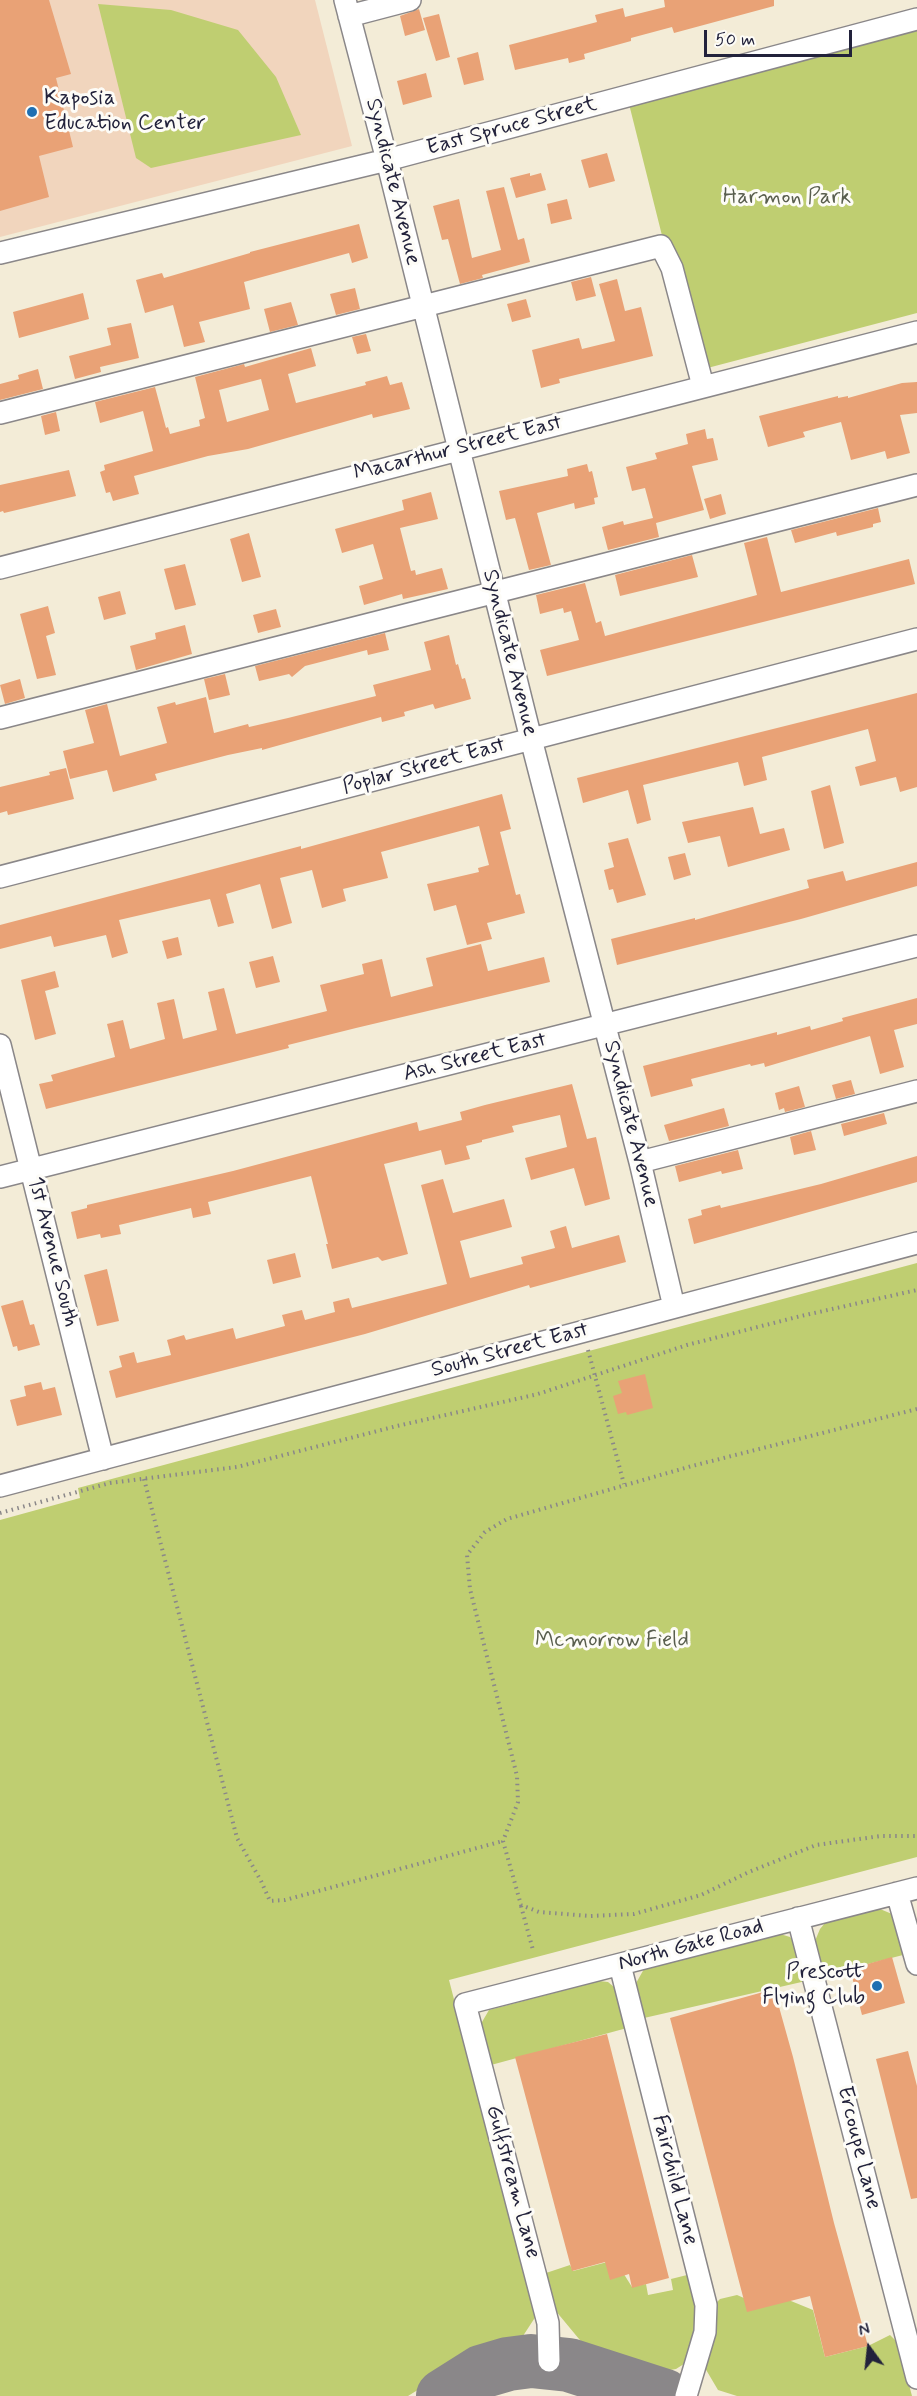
<!DOCTYPE html>
<html>
<head>
<meta charset="utf-8">
<style>
	body { margin:0 }
	#map { position:relative; width:917px; height:2396px; overflow:hidden; background:#f3ecd7; font-family:Mynerve,sans-serif }
	canvas { display:block }
	.north { position:absolute; left:839px; top:2318px; width:60px; height:60px; -webkit-text-stroke:4px #fdfcf7; paint-order:stroke; rotate:345deg; font-size:16px; font-weight:700; line-height:24px; text-align:center; color:#22223b }
	.north::after { content:''; display:block; margin:auto; width:21px; height:27px; background:#22223b; clip-path:polygon(50% 0,100% 100%,50% 72%,0 100%) }
	.scale { position:absolute; left:704px; top:30px; width:148px; height:27px; box-sizing:border-box; border:3px solid #22223b; border-top:0; padding-left:8px; font-size:18px; line-height:21px; white-space:nowrap; color:#22223b; -webkit-text-stroke:4px #fdfcf7; paint-order:stroke }
</style>
</head>
<body>
<div id="map">
<canvas width="917" height="2396"></canvas>
<div class="north">N</div>
<div class="scale">50 m</div>
</div>
<script>
const ctx = document.querySelector('canvas').getContext('2d');
ctx.lineJoin = 'round';
function fill(path, color) {
  ctx.fillStyle = color;
  ctx.fill(path, 'evenodd');
}
function poly(rows) {
  const path = new Path2D();
  for (const r of rows) {
    path.moveTo(r[0], r[1]);
    for (let i = 2; i < r.length; i += 2) path.lineTo(r[i], r[i + 1]);
  }
  return path;
}
function trace(path, color, width, dash) {
  ctx.strokeStyle = color;
  ctx.lineWidth = width;
  ctx.lineCap = dash ? 'butt' : 'round';
  ctx.setLineDash(dash || []);
  ctx.stroke(path);
}
function label(font, color, halo, rows, align = 'center') {
  ctx.font = font + ' Mynerve,sans-serif';
  ctx.lineWidth = 6;
  ctx.setLineDash([]);
  ctx.textBaseline = 'middle';
  ctx.strokeStyle = halo;
  ctx.fillStyle = color;
  for (const [text, x, y, turn = 0] of rows) {
    ctx.save();
    ctx.translate(x, y);
    ctx.rotate((+turn || 0) * Math.PI / 180);
    ctx.textAlign = isNaN(turn) ? turn : align;
    if (halo) ctx.strokeText(text, 0, 0);
    ctx.fillText(text, 0, 0);
    ctx.restore();
  }
}
fill(poly([
	[0,0,315,0,352,146,0,237]
]), '#f1d5bd');
fill(poly([
	[98,4,171,10,238,30,276,77,301,135,151,168,136,158],
	[917,31,917,313,696,371,629,104],
	[917,1263,917,1857,449,1980,536,2316,521,2339,487,2347,408,2396,0,2396,0,1520,80,1498,78,1488],
	[880,1909,892,1914,903,1955,825,1975,815,1941,820,1929,825,1923],
	[780,1934,790,1937,797,1945,806,1981,644,2018,635,1985,644,1969],
	[599,1981,608,1982,614,1987,627,2028,491,2065,482,2031,482,2022,489,2010],
	[615,2260,632,2287,646,2284,648,2295,673,2290,671,2279,691,2274,697,2304,696,2333,687,2362,676,2369,664,2371,584,2345,555,2310,546,2273,570,2265,573,2271],
	[737,2295,744,2298,791,2301,813,2310,825,2357,868,2346,890,2335,898,2343,912,2396,737,2396,718,2390,705,2368,716,2328,715,2304,720,2299]
]), '#bfce71');
trace(poly([
	[443,2396,481,2372,508,2364,531,2361,569,2365,665,2396]
]), '#8a8789', 54);
fill(poly([
	[0,0,49,0,71,74,56,78,73,147,39,156,49,197,0,211],
	[664,0,774,0,774,6,674,33,672,27,631,38,631,41,584,54,585,59,569,63,568,58,515,70,509,45,597,22,595,15,623,8,625,17,665,7],
	[419,9,425,30,405,36,400,16],
	[439,14,450,57,436,61,423,18],
	[478,52,484,80,464,85,457,58],
	[426,73,432,97,403,105,397,81],
	[607,153,615,181,589,188,581,160],
	[530,173,530,176,541,173,546,190,516,198,510,178],
	[504,187,518,240,524,238,530,262,482,275,483,278,460,284,448,239,442,240,433,206,459,199,472,258,501,250,486,191],
	[567,199,572,219,551,224,547,204],
	[359,224,368,258,352,263,349,253,244,282,250,309,199,322,205,342,184,347,173,305,145,313,136,280,162,273,164,278,250,253,250,252],
	[591,277,596,296,576,301,571,282],
	[617,279,625,311,641,307,653,356,559,379,560,383,541,388,532,350,579,338,582,349,615,341,599,284],
	[355,288,360,309,336,315,330,294],
	[83,293,89,319,19,338,13,312],
	[526,299,531,317,512,322,507,304],
	[291,302,298,325,270,332,264,309],
	[131,323,139,358,100,367,101,372,75,379,69,356,111,345,107,328],
	[366,334,371,351,357,354,352,337],
	[311,348,316,366,288,374,296,403,366,385,365,382,387,376,390,385,402,382,410,409,373,418,372,414,248,449,208,456,134,476,139,494,113,501,110,492,106,493,100,472,105,470,104,465,153,451,143,411,100,423,95,402,155,387,166,428,168,427,170,434,200,426,199,420,205,418,195,377,244,364,245,367],
	[261,379,269,410,227,422,219,390],
	[38,369,43,389,0,400,0,384,19,379,18,375],
	[917,382,917,413,900,415,910,453,887,459,885,451,851,460,841,422,803,432,805,437,768,447,759,416,838,396,838,398,848,396,848,398,902,383],
	[56,412,60,431,45,435,41,416],
	[705,429,707,439,713,438,718,460,692,466,704,510,656,523,659,537,608,550,602,527,623,521,624,525,653,518,645,488,632,491,626,467,657,459,655,453,688,444,686,434],
	[587,464,589,472,592,471,598,497,594,498,595,504,575,509,574,503,537,513,551,565,529,570,515,518,506,520,499,491,568,476,567,469],
	[69,470,76,496,4,513,3,511,0,512,0,485],
	[431,492,438,519,400,528,411,571,415,570,416,575,442,568,448,589,403,599,402,594,364,605,359,586,383,579,373,544,342,553,335,529,404,510,402,500],
	[721,494,726,514,710,519,704,499],
	[878,508,881,522,873,524,873,527,837,536,836,532,795,543,791,530],
	[249,533,261,577,242,582,230,539],
	[767,537,781,592,909,559,915,584,547,676,540,650,579,640,571,611,564,613,563,608,540,614,536,595,585,583,596,623,601,621,605,636,757,595,744,543],
	[692,555,698,577,620,596,615,575],
	[185,564,196,605,175,610,164,569],
	[120,591,126,614,104,620,98,597],
	[48,606,55,633,46,636,56,675,37,679,20,614],
	[276,609,281,627,258,633,253,615],
	[185,625,192,654,136,670,130,646,156,639,155,633],
	[385,633,389,650,368,655,367,650,305,666,292,677,289,674,259,681,255,666],
	[449,635,456,665,458,664,462,679,465,678,471,699,435,709,433,704,404,712,405,716,382,722,381,717,262,750,262,748,228,755,155,774,157,780,113,792,107,770,70,779,63,751,94,743,85,710,107,704,120,756,167,743,157,707,175,702,176,705,206,697,214,733,248,724,249,727,288,718,376,696,373,685,431,670,424,642],
	[225,674,230,695,209,700,204,679],
	[20,679,25,698,5,704,0,685],
	[917,693,917,787,900,792,896,777,860,786,855,767,876,761,868,729,762,757,767,780,744,786,738,762,643,785,651,820,637,824,628,790,583,803,577,778],
	[66,768,74,799,8,815,7,811,0,813,0,787,50,775,49,772],
	[830,785,844,843,824,849,811,791],
	[502,794,511,829,500,832,516,895,520,894,525,913,487,923,492,939,467,945,456,905,434,911,427,884,479,872,478,868,489,865,479,826,381,852,388,878,343,889,346,901,322,908,312,870,280,878,292,923,272,929,260,884,226,894,234,923,218,927,210,899,119,920,128,953,112,958,106,935,54,947,51,936,0,949,0,925,301,846,301,849],
	[753,807,760,834,784,828,790,850,728,867,720,836,688,843,682,822],
	[628,838,646,895,617,903,613,889,609,890,604,870,614,867,608,843],
	[685,853,691,875,674,880,668,857],
	[917,862,917,886,801,919,617,965,611,939,695,918,695,920,809,888,807,880,843,871,846,881],
	[178,937,182,955,167,959,162,941],
	[481,944,488,971,544,957,550,982,356,1028,288,1045,289,1048,46,1109,39,1084,53,1081,51,1075,115,1057,107,1024,123,1020,130,1049,165,1039,157,1003,174,999,183,1039,217,1030,208,992,224,988,236,1034,327,1011,320,985,364,974,362,964,382,959,391,997,433,986,426,958],
	[273,956,280,982,256,988,249,962],
	[55,971,59,987,45,991,56,1034,35,1040,21,980],
	[917,998,917,1024,894,1030,904,1067,880,1074,870,1036,765,1067,764,1063,751,1066,750,1064,691,1079,693,1086,651,1097,643,1066,777,1032,777,1035,810,1026,811,1030,843,1021,842,1018],
	[851,1080,855,1094,836,1099,832,1085],
	[572,1084,587,1139,596,1137,610,1199,585,1206,574,1168,531,1180,525,1158,567,1147,560,1115,512,1126,514,1132,482,1140,482,1142,466,1146,470,1159,445,1165,441,1150,384,1164,408,1254,382,1261,378,1257,332,1269,326,1244,328,1244,311,1176,208,1202,211,1214,193,1218,191,1208,119,1225,121,1234,101,1238,100,1234,77,1239,71,1212,87,1208,87,1205,233,1171,417,1122,419,1131,462,1120,460,1112,485,1105],
	[799,1086,805,1107,785,1112,784,1108,779,1110,775,1093],
	[724,1108,729,1126,669,1141,664,1125],
	[884,1113,887,1124,844,1136,841,1124],
	[811,1131,816,1150,794,1155,790,1137],
	[738,1150,743,1169,722,1174,721,1171,679,1182,675,1166],
	[917,1156,917,1182,694,1244,688,1219,702,1215,701,1210,720,1205,721,1208,821,1184],
	[443,1179,453,1213,504,1199,512,1227,460,1241,470,1278,523,1264,521,1257,555,1248,550,1231,566,1226,572,1248,619,1235,626,1262,530,1288,529,1285,365,1334,116,1398,109,1371,122,1367,119,1356,134,1352,137,1363,171,1355,167,1340,184,1335,186,1340,233,1328,236,1339,285,1326,282,1315,302,1310,305,1320,335,1312,333,1302,349,1298,352,1308,447,1284,421,1185],
	[295,1253,301,1277,273,1284,267,1260],
	[107,1269,119,1321,97,1326,84,1275],
	[23,1300,30,1325,34,1324,40,1345,18,1351,17,1346,13,1347,1,1306],
	[645,1374,653,1408,627,1415,626,1412,618,1414,613,1396,622,1393,618,1381],
	[41,1382,43,1390,55,1387,62,1415,17,1426,10,1400,26,1396,24,1386],
	[892,1957,905,2003,862,2015,850,1969],
	[774,1989,793,2057,834,2223,868,2346,825,2357,810,2296,747,2312,670,2018],
	[607,2034,669,2278,632,2288,629,2274,610,2280,605,2262,572,2271,515,2057],
	[908,2051,917,2086,917,2198,911,2199,876,2059]
]), '#e9a276');
const minor = poly([
	[345,0,387,160,531,739,640,1162,674,1307],
	[349,16,410,0],
	[0,253,387,160,917,19],
	[0,413,661,246,672,268,703,386],
	[0,568,917,332],
	[0,718,917,485],
	[0,877,917,639],
	[0,1045,103,1459],
	[640,1162,917,1091],
	[0,1177,917,946],
	[0,1486,917,1243],
	[897,1893,917,1964],
	[798,1918,917,2378],
	[620,1965,706,2305,705,2332,686,2396],
	[549,2361,548,2323,465,2004,917,1888]
]);
trace(minor, '#8a8789', 24);
trace(poly([
	[588,1350,624,1484],
	[917,1409,692,1466,507,1519,485,1532,467,1555,470,1589,517,1776,518,1802,503,1841,521,1905,539,1912,590,1916,634,1914,701,1895,749,1872,816,1845,881,1836,917,1836],
	[144,1479,237,1838,261,1881,270,1901,285,1900,503,1841],
	[0,1513,110,1483,237,1467,397,1426,538,1394,687,1345,801,1316,917,1290],
	[521,1906,533,1950]
]), '#8a8789', 4, [1.5, 4.5]);
trace(minor, '#fff', 21);
for (const [x, y, r, color] of [
	[32,112,6,"#1f6fb2"],
	[877,1986,6,"#1f6fb2"]
]) {
  const dot = new Path2D();
  dot.arc(x, y, r, 0, 2 * Math.PI);
  ctx.fillStyle = color;
  ctx.fill(dot);
  trace(dot, '#fdfcf7', 2);
}
label('22px', '#22223b', '#fdfcf7', [
	["Kaposia",44,99],
	["Education Center",44,124],
	["Prescott",865,1973,"right"],
	["Flying Club",865,1998,"right"]
], 'left');
label('22px', '#22223b', '#fdfcf7', [
	["East Spruce Street",512,127,-15],
	["Syndicate Avenue",392,182,76],
	["Macarthur Street East",458,449,-14],
	["Syndicate Avenue",509,653,76],
	["Poplar Street East",424,767,-15],
	["Ash Street East",475,1058,-14],
	["Syndicate Avenue",630,1124,76],
	["1st Avenue South",52,1252,76],
	["South Street East",510,1351,-15],
	["North Gate Road",691,1946,-15],
	["Ercoupe Lane",858,2148,76],
	["Fairchild Lane",674,2180,76],
	["Gulfstream Lane",512,2182,75]
]);
label('22px', '#595e4e', '#fdfcf7', [
	["Harmon Park",787,198],
	["Mcmorrow Field",612,1641]
]);
</script>
</body>
</html>
